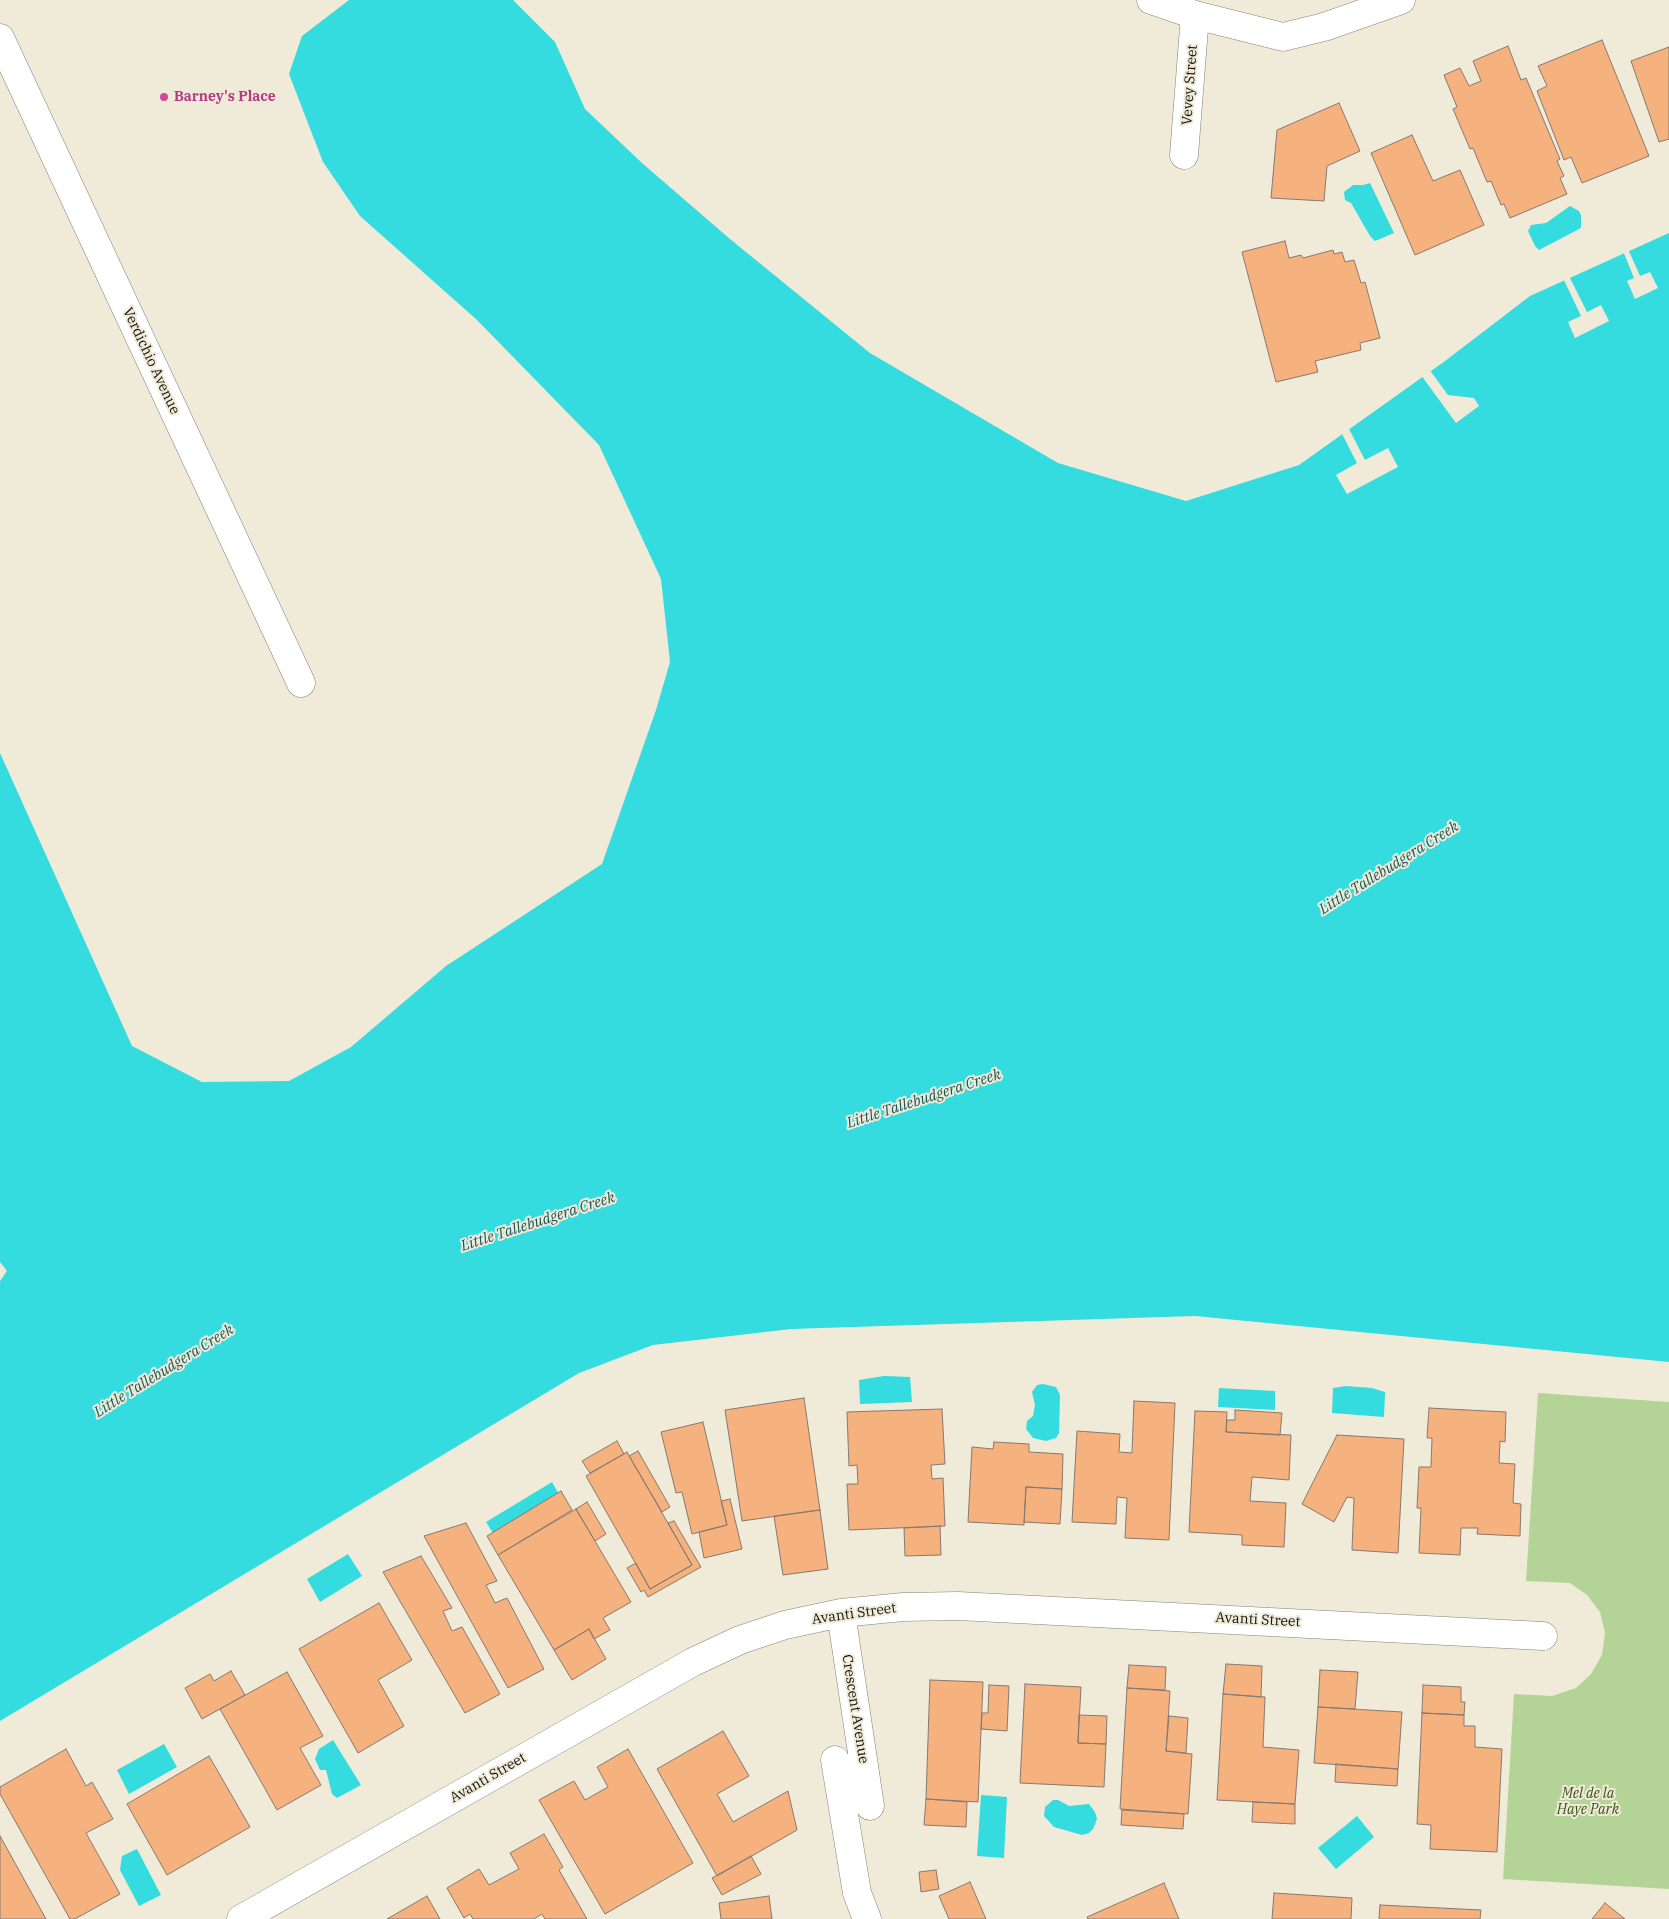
<!DOCTYPE html>
<html>
<head>
<meta charset="utf-8">
<style>
	body { margin:0 }
	canvas { display:block; background:#f0ead9 }
</style>
</head>
<body>
<canvas width="1669" height="1919"></canvas>
<script>
const ctx = document.querySelector('canvas').getContext('2d');
ctx.lineJoin = 'round';
function fill(path, color) {
  ctx.fillStyle = color;
  ctx.fill(path, 'evenodd');
}
function poly(rows) {
  const path = new Path2D();
  for (const r of rows) {
    path.moveTo(r[0], r[1]);
    for (let i = 2; i < r.length; i += 2) path.lineTo(r[i], r[i + 1]);
  }
  return path;
}
function trace(path, color, width, dash) {
  ctx.strokeStyle = color;
  ctx.lineWidth = width;
  ctx.lineCap = dash ? 'butt' : 'round';
  ctx.setLineDash(dash || []);
  ctx.stroke(path);
}
function label(font, color, halo, rows, align = 'center') {
  ctx.font = font + ' "IBM Plex Serif",serif';
  ctx.lineWidth = 4;
  ctx.setLineDash([]);
  ctx.textBaseline = 'middle';
  ctx.strokeStyle = halo;
  ctx.fillStyle = color;
  for (const [text, x, y, turn = 0] of rows) {
    ctx.save();
    ctx.translate(x, y);
    ctx.rotate((+turn || 0) * Math.PI / 180);
    ctx.textAlign = isNaN(turn) ? turn : align;
    if (halo) ctx.strokeText(text, 0, 0);
    ctx.fillText(text, 0, 0);
    ctx.restore();
  }
}
fill(poly([
	[1538,1393,1669,1402,1669,1889,1503,1879,1514,1694,1552,1696,1576,1688,1591,1674,1602,1655,1605,1633,1600,1612,1587,1595,1570,1583,1526,1581]
]), '#b3d496');
fill(poly([
	[349,0,513,0,555,42,585,109,642,163,730,239,870,353,1058,463,1186,501,1299,465,1445,361,1530,296,1669,233,1669,1362,1195,1316,791,1329,653,1345,579,1373,0,1721,0,1281,7,1271,0,1262,0,753,132,1046,202,1082,289,1081,351,1047,446,966,602,864,656,710,670,662,661,579,599,445,477,320,360,216,323,162,289,74,302,36],
	[1370,183,1394,233,1375,241,1370,236,1351,203,1345,200,1344,192,1353,185,1363,185],
	[1570,206,1579,211,1581,215,1581,228,1539,250,1535,246,1528,231,1531,225,1546,223],
	[884,1376,910,1377,912,1402,860,1404,859,1380],
	[1043,1384,1056,1387,1060,1395,1059,1433,1056,1438,1046,1441,1033,1438,1026,1429,1027,1421,1033,1416,1035,1405,1032,1392,1037,1385],
	[1346,1386,1372,1388,1385,1392,1384,1417,1332,1413,1333,1388],
	[1219,1388,1275,1391,1275,1410,1218,1407],
	[552,1482,561,1498,496,1538,486,1522],
	[348,1554,362,1576,320,1602,307,1579],
	[333,1740,361,1785,337,1798,332,1794,326,1770,320,1770,315,1759,319,1749],
	[164,1744,177,1767,129,1794,117,1770],
	[981,1795,1007,1797,1004,1858,977,1856],
	[1053,1800,1058,1800,1069,1806,1089,1804,1095,1812,1097,1819,1093,1829,1089,1833,1082,1835,1054,1827,1044,1816,1045,1807],
	[1357,1816,1374,1837,1336,1869,1318,1848],
	[137,1849,161,1895,139,1906,120,1870,122,1856]
]), '#35dcdf');
fill(poly([
	[1628,249,1640,276,1650,272,1658,288,1635,299,1627,281,1634,278,1623,251],
	[1569,276,1587,312,1601,305,1609,321,1575,338,1568,322,1581,316,1563,278],
	[1429,369,1448,395,1474,398,1479,406,1456,423,1421,375],
	[1348,427,1365,460,1388,448,1398,467,1347,494,1336,475,1357,463,1341,432]
]), '#f0ead9');
const building = poly([
	[1602,40,1649,156,1582,183,1571,157,1564,160,1537,91,1547,86,1538,66,1602,40],
	[1508,46,1521,80,1526,78,1560,159,1557,161,1564,176,1560,178,1567,194,1510,218,1504,204,1501,205,1491,181,1487,182,1473,148,1470,149,1453,109,1457,107,1444,75,1460,68,1469,86,1481,81,1473,61,1508,46],
	[1669,47,1669,139,1659,142,1631,61,1669,47],
	[1339,103,1360,151,1327,166,1324,201,1271,198,1277,130,1339,103],
	[1412,135,1433,181,1460,170,1484,225,1415,255,1371,153,1412,135],
	[1285,241,1289,258,1301,255,1303,258,1333,250,1334,254,1342,252,1345,262,1354,260,1361,283,1365,282,1380,338,1360,343,1361,350,1315,361,1318,372,1276,382,1242,252,1285,241],
	[804,1398,820,1510,742,1521,725,1410,804,1398],
	[1134,1401,1175,1403,1169,1540,1125,1538,1127,1498,1117,1497,1116,1524,1072,1522,1077,1431,1120,1434,1119,1452,1132,1453,1134,1401],
	[1429,1408,1506,1412,1505,1442,1500,1441,1499,1463,1515,1464,1513,1503,1521,1504,1520,1536,1477,1534,1478,1528,1461,1528,1460,1555,1419,1553,1421,1508,1417,1508,1419,1467,1431,1467,1432,1438,1427,1438,1429,1408],
	[942,1409,945,1464,931,1465,932,1479,943,1478,945,1526,849,1530,847,1484,858,1484,857,1465,849,1466,847,1412,942,1409],
	[1235,1410,1282,1413,1280,1435,1226,1432,1227,1420,1235,1420,1235,1410],
	[1195,1411,1227,1412,1226,1432,1291,1435,1289,1480,1252,1477,1250,1501,1286,1503,1284,1547,1242,1545,1242,1535,1189,1532,1195,1411],
	[703,1422,727,1525,692,1534,682,1492,676,1493,661,1432,703,1422],
	[1337,1435,1404,1439,1398,1553,1352,1550,1354,1498,1347,1497,1334,1522,1302,1504,1337,1435],
	[617,1441,624,1454,590,1473,582,1461,617,1441],
	[994,1442,1029,1444,1029,1452,1063,1454,1062,1489,1026,1487,1024,1525,968,1522,972,1447,993,1449,994,1442],
	[638,1451,670,1507,662,1512,629,1456,638,1451],
	[627,1452,692,1565,650,1589,586,1476,627,1452],
	[1026,1487,1062,1489,1060,1524,1024,1522,1026,1487],
	[561,1491,572,1510,498,1555,487,1536,561,1491],
	[730,1499,742,1549,704,1558,699,1532,727,1525,721,1501,730,1499],
	[587,1502,606,1534,595,1541,576,1509,587,1502],
	[576,1509,631,1602,603,1618,610,1630,594,1639,589,1629,554,1650,498,1555,576,1509],
	[820,1510,828,1569,783,1575,774,1516,820,1510],
	[674,1521,701,1567,648,1597,644,1590,641,1592,627,1568,636,1563,650,1589,692,1565,668,1523,674,1521],
	[466,1523,497,1581,486,1585,495,1603,507,1598,544,1669,508,1688,424,1536,466,1523],
	[940,1526,941,1555,905,1556,904,1528,940,1526],
	[421,1556,452,1608,443,1611,452,1631,462,1627,500,1694,465,1713,383,1572,421,1556],
	[379,1603,412,1660,378,1680,404,1726,358,1753,299,1649,379,1603],
	[589,1629,606,1659,572,1680,554,1650,589,1629],
	[1226,1664,1262,1666,1261,1697,1223,1694,1226,1664],
	[1129,1665,1166,1667,1165,1690,1127,1688,1129,1665],
	[1320,1670,1358,1672,1355,1709,1318,1707,1320,1670],
	[231,1671,245,1695,202,1719,185,1688,210,1674,214,1681,231,1671],
	[287,1672,323,1736,300,1748,321,1785,277,1810,220,1709,287,1672],
	[930,1680,983,1682,978,1802,926,1799,930,1680],
	[1025,1684,1081,1687,1078,1743,1106,1744,1104,1787,1020,1783,1025,1684],
	[989,1685,1009,1686,1007,1731,981,1729,982,1713,988,1713,989,1685],
	[1423,1685,1461,1687,1461,1702,1465,1702,1464,1715,1422,1713,1423,1685],
	[1127,1688,1170,1691,1166,1751,1192,1754,1188,1814,1120,1809,1127,1688],
	[1223,1694,1265,1697,1263,1747,1299,1750,1295,1804,1217,1800,1223,1694],
	[1318,1707,1402,1712,1398,1769,1314,1763,1318,1707],
	[1422,1713,1464,1715,1464,1726,1475,1726,1475,1747,1502,1749,1497,1852,1430,1849,1431,1825,1417,1824,1422,1713],
	[1079,1715,1107,1716,1106,1744,1078,1743,1079,1715],
	[1169,1716,1188,1718,1186,1753,1166,1751,1169,1716],
	[723,1731,749,1776,717,1794,733,1822,788,1791,797,1830,717,1876,657,1769,723,1731],
	[66,1749,86,1786,92,1782,113,1819,86,1833,120,1894,75,1919,70,1919,0,1794,0,1787,66,1749],
	[628,1749,693,1863,605,1914,539,1800,574,1781,585,1800,608,1787,597,1767,628,1749],
	[209,1756,250,1827,167,1875,127,1804,209,1756],
	[1336,1764,1398,1769,1397,1786,1335,1782,1336,1764],
	[926,1799,967,1802,966,1827,924,1825,926,1799],
	[1253,1802,1295,1804,1295,1824,1252,1822,1253,1802],
	[1122,1810,1184,1814,1183,1829,1121,1825,1122,1810],
	[544,1834,563,1867,559,1870,587,1919,545,1919,542,1914,534,1919,473,1919,470,1914,464,1918,447,1888,479,1869,489,1885,519,1869,510,1853,544,1834],
	[0,1836,46,1919,0,1919,0,1836],
	[751,1856,761,1874,722,1895,712,1878,751,1856],
	[936,1870,939,1889,921,1892,919,1872,936,1870],
	[970,1882,986,1919,949,1919,939,1896,970,1882],
	[1164,1883,1179,1919,1088,1919,1087,1917,1164,1883],
	[1274,1893,1352,1898,1351,1919,1272,1919,1274,1893],
	[427,1896,440,1919,387,1919,427,1896],
	[769,1896,772,1919,721,1919,719,1903,769,1896],
	[1605,1903,1625,1919,1592,1919,1605,1903],
	[1380,1905,1481,1910,1480,1919,1379,1919,1380,1905]
]);
fill(building, '#f5b17e');
trace(building, '#87796f', 1);
const minor = poly([
	[1151,0,1195,15,1283,37,1324,27,1401,0],
	[0,38,301,683],
	[1184,155,1195,15],
	[841,1613,870,1806],
	[835,1760,857,1893,867,1919],
	[241,1919,693,1662,740,1640,785,1625,841,1613,903,1607,958,1606,1543,1636]
]);
trace(minor, '#888273', 29);
trace(minor, '#fff', 28);
for (const [x, y, r, color] of [
	[164,97,5,"#d1479c"]
]) {
  const dot = new Path2D();
  dot.arc(x, y, r, 0, 2 * Math.PI);
  ctx.fillStyle = color;
  ctx.fill(dot);
  trace(dot, '#f0ead9', 2);
}
label('14px', '#15130d', '#f0ead9', [
	["Vevey Street",1190,85,-86],
	["Verdichio Avenue",151,361,65],
	["Avanti Street",854,1614,-8],
	["Avanti Street",1258,1620,3],
	["Crescent Avenue",855,1709,81],
	["Avanti Street",488,1778,-30]
]);
label('bold 14px', '#b23c85', '#f0ead9', [
	["Barney's Place",174,97]
], 'left');
label('italic 14px', '#355212', '#f0ead9', [
	["Mel de la",1588,1794],
	["Haye Park",1588,1810]
]);
label('italic 15px', '#16595a', '#f0ead9', [
	["Little Tallebudgera Creek",1389,868,-32],
	["Little Tallebudgera Creek",924,1099,-18],
	["Little Tallebudgera Creek",538,1222,-18],
	["Little Tallebudgera Creek",164,1371,-32]
]);
</script>
</body>
</html>
